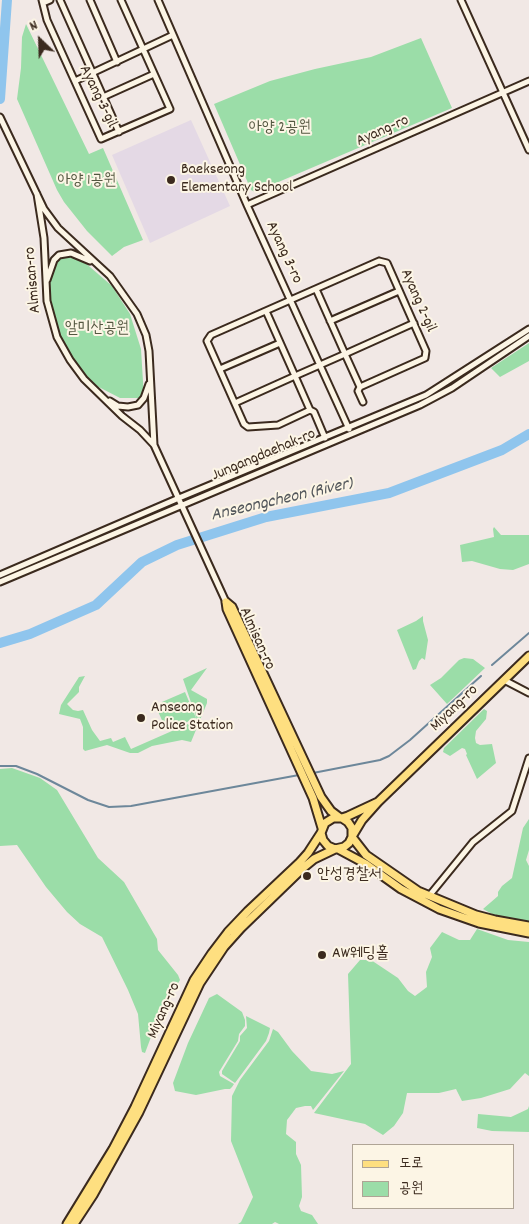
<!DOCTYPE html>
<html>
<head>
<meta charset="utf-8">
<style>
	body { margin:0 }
	#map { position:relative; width:529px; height:1224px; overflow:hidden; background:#f1e8e5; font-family:Dekko,"Poor Story",sans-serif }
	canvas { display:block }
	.legend { position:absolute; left:352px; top:1144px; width:162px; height:65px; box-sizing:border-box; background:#fcf5e5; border:1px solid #afa495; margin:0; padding:6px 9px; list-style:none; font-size:15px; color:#3b2a1e }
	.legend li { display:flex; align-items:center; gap:10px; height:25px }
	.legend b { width:25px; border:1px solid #afa495 }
	.north { position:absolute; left:15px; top:15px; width:50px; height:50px; -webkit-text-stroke:4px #fcf5e5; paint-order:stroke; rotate:336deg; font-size:14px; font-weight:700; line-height:20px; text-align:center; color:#3b2a1e }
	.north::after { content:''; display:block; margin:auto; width:18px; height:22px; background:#3b2a1e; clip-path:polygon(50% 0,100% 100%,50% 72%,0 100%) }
</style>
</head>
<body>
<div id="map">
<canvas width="529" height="1224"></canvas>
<ul class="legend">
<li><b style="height:6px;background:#fedf80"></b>도로</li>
<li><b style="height:14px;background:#9bdda8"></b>공원</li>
</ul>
<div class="north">N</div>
</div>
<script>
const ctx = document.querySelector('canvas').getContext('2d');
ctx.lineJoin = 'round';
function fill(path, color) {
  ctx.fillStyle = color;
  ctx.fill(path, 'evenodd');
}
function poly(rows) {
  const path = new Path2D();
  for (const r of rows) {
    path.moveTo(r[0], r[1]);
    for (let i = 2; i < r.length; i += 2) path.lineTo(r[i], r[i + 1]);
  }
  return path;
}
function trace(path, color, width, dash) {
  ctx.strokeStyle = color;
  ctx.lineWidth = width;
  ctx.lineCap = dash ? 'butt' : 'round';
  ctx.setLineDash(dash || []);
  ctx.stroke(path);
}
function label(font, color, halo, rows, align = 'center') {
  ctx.font = font + ' Dekko,"Poor Story",sans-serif';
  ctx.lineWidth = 4;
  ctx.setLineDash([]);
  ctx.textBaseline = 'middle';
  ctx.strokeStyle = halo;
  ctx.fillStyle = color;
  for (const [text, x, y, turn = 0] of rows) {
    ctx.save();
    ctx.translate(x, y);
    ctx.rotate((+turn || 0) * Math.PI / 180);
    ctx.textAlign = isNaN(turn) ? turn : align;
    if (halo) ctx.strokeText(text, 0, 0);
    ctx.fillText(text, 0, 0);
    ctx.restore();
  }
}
fill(poly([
	[191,120,230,206,150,243,112,155]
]), '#e4d9e5');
fill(poly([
	[26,24,89,154,103,148,143,240,124,247,112,256,87,231,64,202,57,190,17,99,21,68,22,37],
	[421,38,452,108,255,192,251,190,214,104,270,81,315,69,371,57],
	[75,254,112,286,130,314,141,349,144,398,120,398,91,383,67,350,53,321,46,271,58,257],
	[529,343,529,361,500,377,491,368],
	[494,527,501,535,529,535,529,564,513,570,500,569,472,561,462,562,460,545,494,537,493,529],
	[423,616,423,621,428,640,425,660,422,658,419,661,416,669,413,670,397,630,416,621],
	[464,658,473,659,485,668,447,704,430,685,441,678,459,660],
	[207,668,191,690,207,699,207,703,191,742,182,740,152,746,138,753,130,753,107,745,85,751,83,749,83,727,80,719,59,714,61,705,79,677,85,676,79,687,79,692,67,704,73,710,78,711,83,710,92,730,100,741,111,738,113,742,125,737,131,749,197,720,183,679],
	[185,692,196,718,167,731,155,705],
	[484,709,487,711,486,719,476,731,475,738,476,743,480,745,492,744,496,763,477,779,466,755,467,754,465,749,462,748,450,756,443,752,444,748],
	[12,768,40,778,57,790,98,858,124,882,157,939,158,950,178,975,180,980,160,1013,145,1053,142,1052,141,1047,138,1014,128,990,102,937,80,924,67,912,46,887,17,845,0,846,0,769],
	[529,819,529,850,526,860,529,866,529,922,494,915,483,909,498,896,498,892,502,886,512,878,523,828],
	[477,929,508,940,529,942,529,1076,525,1073,510,1089,481,1098,462,1101,456,1089,439,1093,407,1093,403,1113,394,1126,383,1135,365,1124,314,1113,351,1064,348,974,360,960,371,960,398,978,408,991,415,996,427,987,426,972,432,957,430,948,442,932,459,940,470,940],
	[217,994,242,1012,245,1020,245,1026,239,1034,238,1041,219,1072,220,1076,234,1084,232,1087,230,1089,225,1089,196,1095,175,1091,173,1083,188,1043,209,998],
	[246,1016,270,1028,269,1033,266,1041,235,1083,222,1074,222,1071,240,1041,240,1036,247,1028],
	[273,1029,278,1032,292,1051,311,1071,332,1074,344,1071,313,1110,311,1106,305,1106,296,1108,287,1120,286,1134,296,1142,296,1154,301,1165,302,1197,299,1206,301,1211,312,1215,318,1224,279,1224,275,1222,272,1224,238,1224,241,1222,253,1197,231,1141,232,1096,240,1080,269,1041],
	[529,1106,529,1132,492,1131,477,1128,478,1114,511,1117,528,1109]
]), '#9bdda8');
trace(poly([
	[492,665,529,633],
	[0,766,16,766,37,774,88,800,109,807,131,806,299,775],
	[313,773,380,760,389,756,410,740,481,676]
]), '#6d879a', 2);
trace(poly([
	[0,99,7,0],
	[0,643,30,634,96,605,142,562,177,545,266,517,389,493,502,450,529,434]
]), '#8fc5ed', 10);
const minor = poly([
	[42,0,47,20,101,139,170,109,121,0],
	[60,0,119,132],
	[90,0,117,62],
	[158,0,247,205,349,429],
	[461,0,529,150],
	[43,3,50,0],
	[75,81,173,35],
	[103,97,154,74],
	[0,117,44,209,58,228,110,276,137,314,146,335,149,351,154,445],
	[37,194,44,238,47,301,57,337,70,360,84,379,122,416,140,430,154,445,226,602],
	[247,205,529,81],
	[379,261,387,263,426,351,425,358,360,387,345,354,295,376,310,410,278,425,248,427,244,424,207,341,211,335,379,261],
	[47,280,54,260,59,255,71,253,90,261],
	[316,289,345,354,414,323],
	[330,321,399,291],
	[220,369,280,343],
	[360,387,358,391,363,402],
	[110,401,118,406,128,407,138,405,144,398,149,384],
	[235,403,295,376,266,311],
	[310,410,314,412,325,438],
	[0,575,179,498,426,395,529,329],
	[0,582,420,405,452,388,529,336],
	[504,680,529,693],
	[429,896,473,842,512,811,529,758]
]);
const major = poly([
	[226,602,227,609,313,798,322,828],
	[226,602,232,607,321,797,331,811,339,817],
	[342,818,348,822,352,828,352,837,349,843,344,847,335,849,328,846,323,840,321,833,325,823,333,818,342,818,348,816,378,802],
	[353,835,362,820,378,802,529,656],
	[352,837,366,855,418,891,476,915,495,920,529,926],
	[338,849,366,864,401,889,439,909,479,923,529,933],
	[67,1224,113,1149,135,1107,194,980,212,953,228,932,248,911,300,862,308,853,321,833],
	[74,1224,93,1195,139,1112,200,983,224,947,241,928,303,868,314,859,335,849]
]);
trace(minor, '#3b2a1e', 9);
trace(major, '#3b2a1e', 11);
trace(minor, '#fcf5e5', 5);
trace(major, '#fedf80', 7);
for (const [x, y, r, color] of [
	[171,180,5,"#3b2a1e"],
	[141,718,5,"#3b2a1e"],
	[307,876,5,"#3b2a1e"],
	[322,955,5,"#3b2a1e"]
]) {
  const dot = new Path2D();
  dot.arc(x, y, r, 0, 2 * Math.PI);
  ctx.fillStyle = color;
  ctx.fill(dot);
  trace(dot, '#fcf5e5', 2);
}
label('16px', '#3b2a1e', '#fcf5e5', [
	["Ayang 3-gil",97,97,64],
	["Ayang-ro",383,132,-24],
	["Ayang 3-ro",283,253,65],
	["Almisan-ro",34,280,-95],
	["Ayang 2-gil",417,301,66],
	["Jungangdaehak-ro",264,456,-23],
	["Almisan-ro",256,639,66],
	["Miyang-ro",455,709,-44],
	["Miyang-ro",165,1011,-66]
]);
label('16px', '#535740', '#fcf5e5', [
	["아양 2공원",280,129],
	["아양 1공원",87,182],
	["알미산공원",97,330]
]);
label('16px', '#3b2a1e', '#fcf5e5', [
	["Baekseong",181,171],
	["Elementary School",181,189],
	["Anseong",151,709],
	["Police Station",151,727],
	["안성경찰서",317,876],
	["AW웨딩홀",332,955]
], 'left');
label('italic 18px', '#54585c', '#fcf5e5', [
	["Anseongcheon (River)",282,501,-13]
]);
</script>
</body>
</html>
